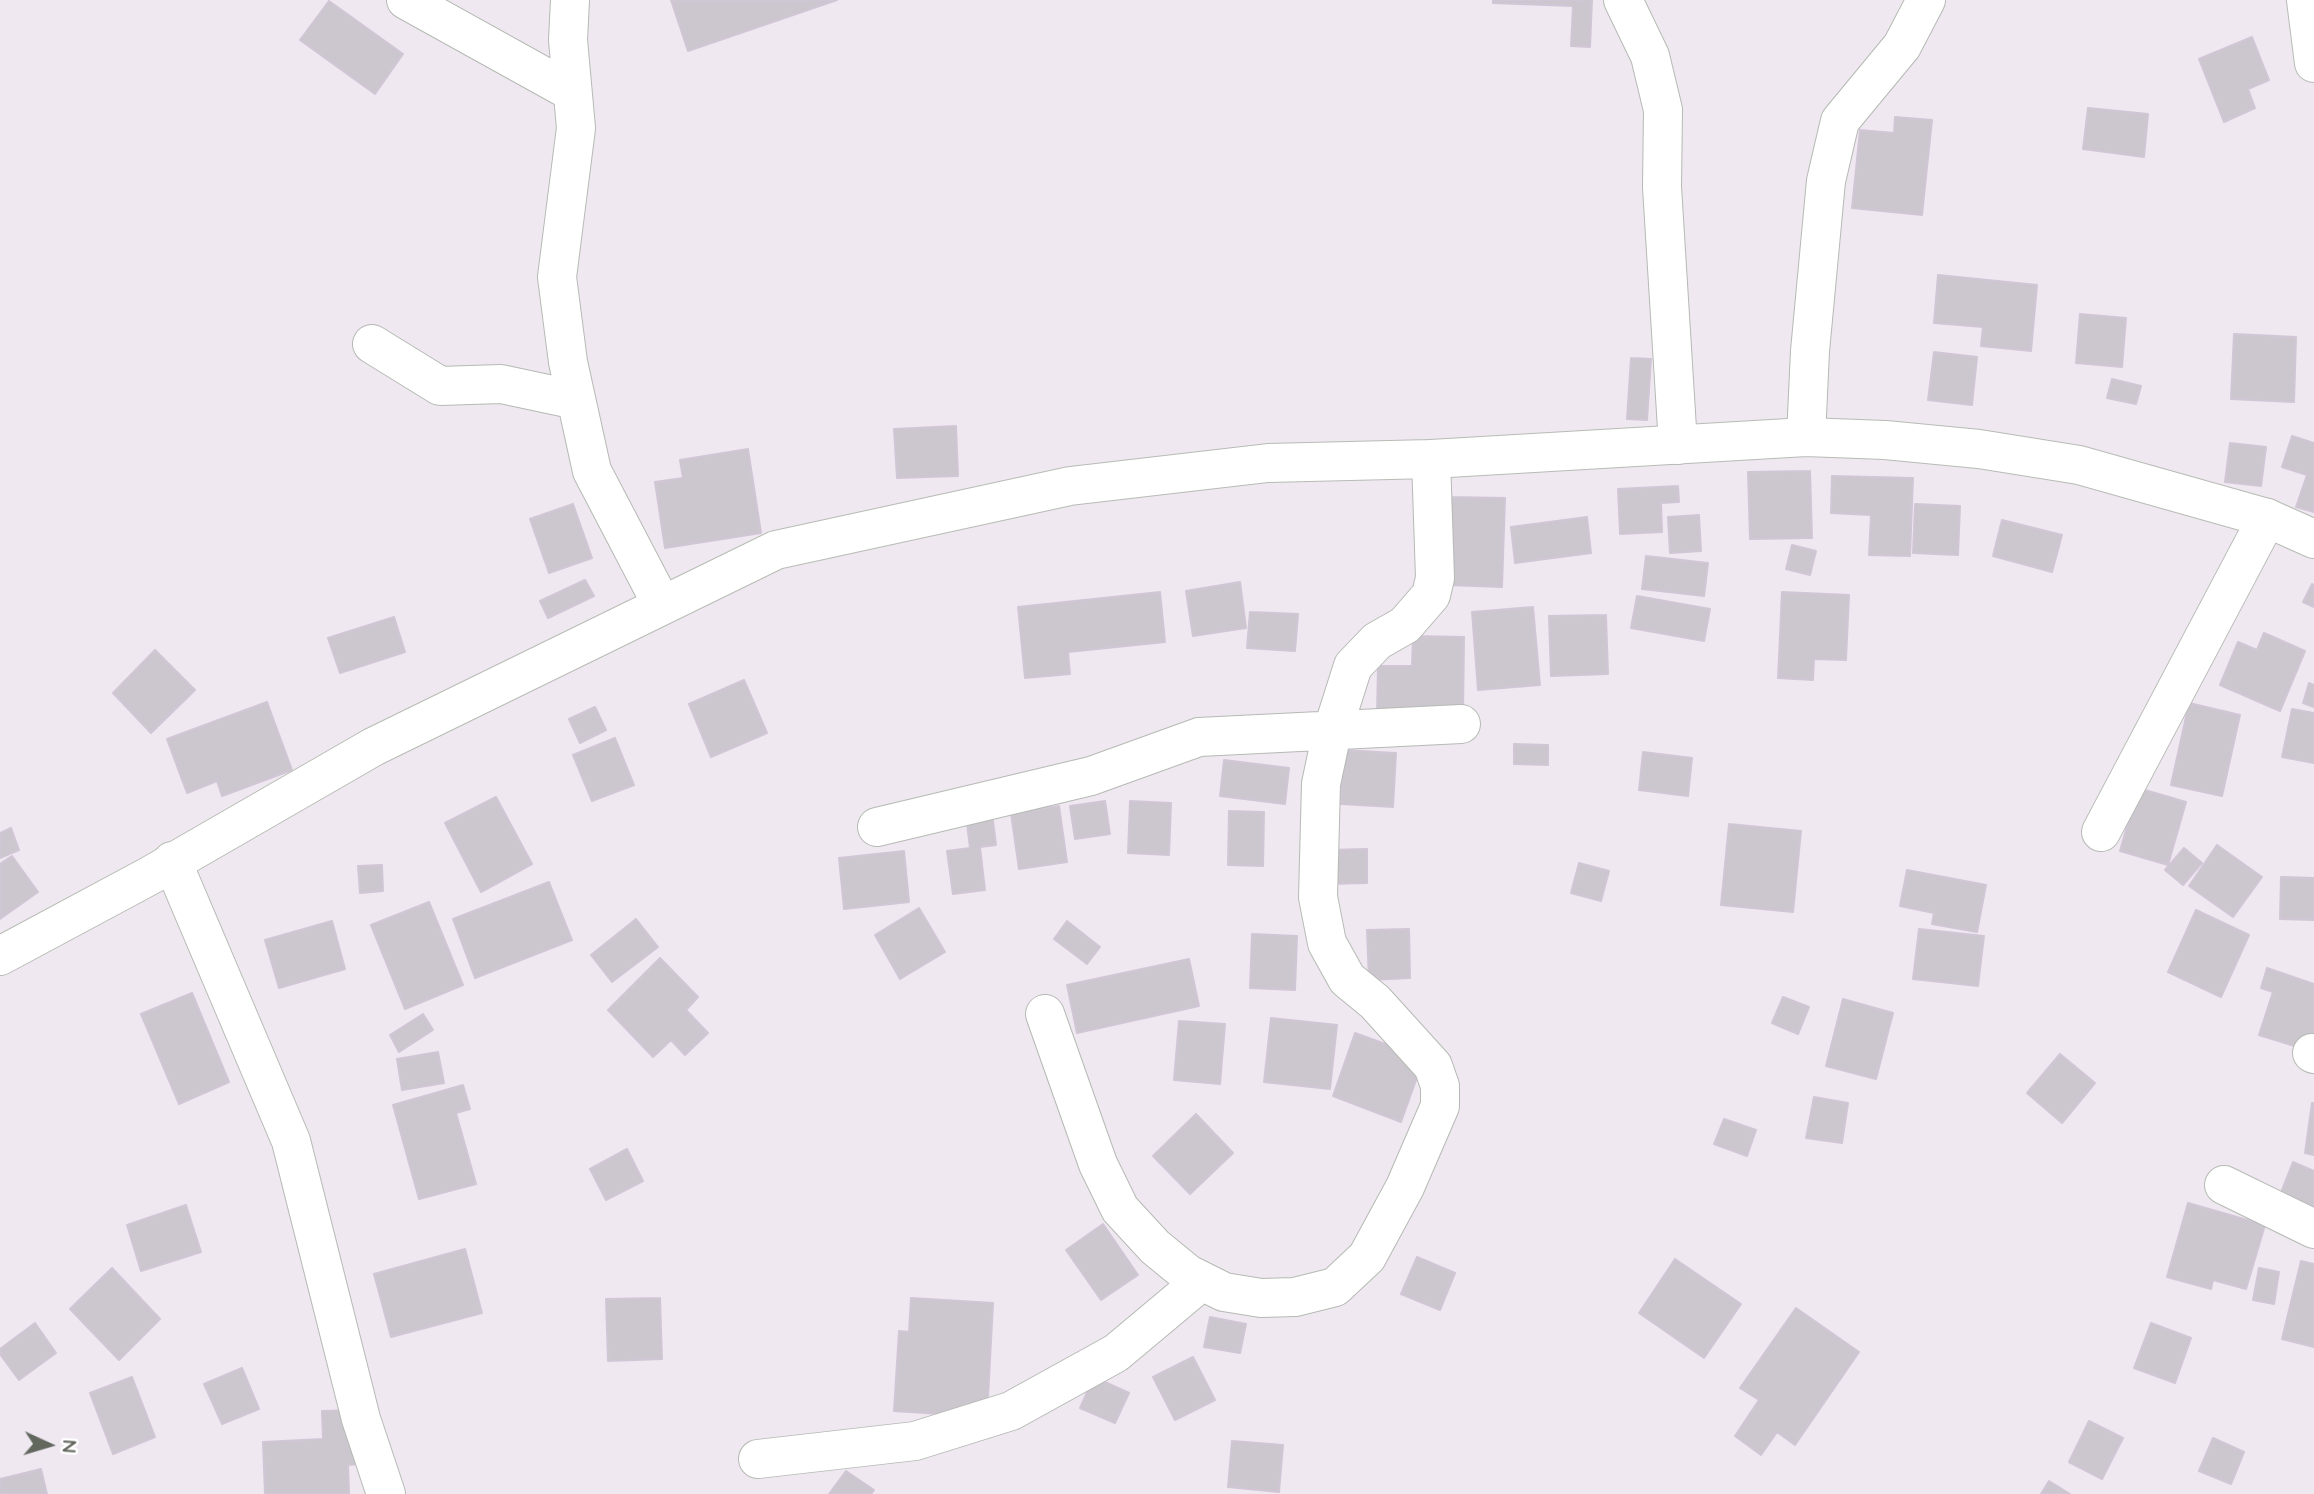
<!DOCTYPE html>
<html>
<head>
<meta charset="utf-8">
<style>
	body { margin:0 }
	#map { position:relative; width:2314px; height:1494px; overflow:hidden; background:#efe8f1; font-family:Quicksand,sans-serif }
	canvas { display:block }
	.north { position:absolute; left:14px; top:1410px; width:70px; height:70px; -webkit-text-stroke:5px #fff; paint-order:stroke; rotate:94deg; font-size:19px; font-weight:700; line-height:28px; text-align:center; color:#63685f }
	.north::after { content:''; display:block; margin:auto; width:24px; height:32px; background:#63685f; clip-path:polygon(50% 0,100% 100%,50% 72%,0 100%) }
</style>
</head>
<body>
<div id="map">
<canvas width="2314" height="1494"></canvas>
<div class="north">N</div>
</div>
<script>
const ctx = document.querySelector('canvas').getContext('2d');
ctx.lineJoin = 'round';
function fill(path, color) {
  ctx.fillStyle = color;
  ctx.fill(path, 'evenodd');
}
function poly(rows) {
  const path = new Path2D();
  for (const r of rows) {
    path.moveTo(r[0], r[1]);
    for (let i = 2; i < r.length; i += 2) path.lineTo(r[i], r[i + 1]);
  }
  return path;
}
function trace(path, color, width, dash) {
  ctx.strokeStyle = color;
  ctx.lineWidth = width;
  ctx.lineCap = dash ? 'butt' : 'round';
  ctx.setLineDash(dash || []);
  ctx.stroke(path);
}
const building = poly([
	[671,0,837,0,688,51,671,0],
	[1493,0,1592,0,1590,47,1571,46,1573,6,1493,3,1493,0],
	[329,1,403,54,375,94,300,40,329,1],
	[2252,37,2269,80,2248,89,2255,108,2224,122,2199,59,2252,37],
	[2088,108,2148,114,2144,157,2083,149,2088,108],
	[1895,117,1932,120,1922,215,1852,208,1860,130,1894,133,1895,117],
	[1938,275,2037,285,2031,351,1981,346,1983,327,1934,323,1938,275],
	[2080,314,2126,318,2122,367,2076,363,2080,314],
	[2234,334,2296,337,2294,402,2231,399,2234,334],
	[1934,352,1977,357,1972,405,1928,400,1934,352],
	[1631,358,1651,359,1647,420,1627,419,1631,358],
	[2112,379,2141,386,2136,404,2107,398,2112,379],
	[956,426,958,476,897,478,894,429,956,426],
	[2292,436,2314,443,2314,512,2296,507,2307,475,2282,467,2292,436],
	[2230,443,2266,447,2261,486,2225,482,2230,443],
	[748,449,761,533,665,548,655,482,683,478,680,460,748,449],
	[1810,471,1812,538,1750,539,1748,472,1810,471],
	[1832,476,1913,478,1910,556,1869,555,1871,515,1831,513,1832,476],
	[1678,486,1679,502,1661,503,1662,532,1620,534,1618,489,1678,486],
	[1449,497,1505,498,1502,587,1447,585,1449,497],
	[573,504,592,558,549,573,530,519,573,504],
	[1915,504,1960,506,1958,555,1913,553,1915,504],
	[1699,515,1701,551,1670,553,1668,517,1699,515],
	[1587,517,1591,553,1515,563,1511,527,1587,517],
	[2002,520,2062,535,2052,572,1993,556,2002,520],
	[1792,545,1816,551,1810,575,1786,569,1792,545],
	[1646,556,1708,563,1704,596,1642,589,1646,556],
	[585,580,594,596,548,618,540,601,585,580],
	[1240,582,1246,628,1193,636,1186,591,1240,582],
	[2312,584,2314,585,2314,607,2303,602,2312,584],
	[1160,592,1165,642,1068,652,1070,674,1025,678,1018,607,1160,592],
	[1782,592,1849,595,1846,660,1814,659,1813,680,1778,678,1782,592],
	[1637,596,1710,609,1704,641,1631,628,1637,596],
	[1533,607,1540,685,1478,690,1472,612,1533,607],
	[1250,612,1298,614,1295,651,1247,648,1250,612],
	[1606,615,1608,674,1551,676,1549,616,1606,615],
	[394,617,405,652,340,673,328,638,394,617],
	[2264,633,2305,651,2280,711,2220,685,2238,642,2257,650,2264,633],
	[1413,636,1464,637,1463,716,1377,714,1378,666,1412,666,1413,636],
	[155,650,195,690,151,733,113,693,155,650],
	[744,680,767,733,711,757,689,704,744,680],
	[2309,683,2314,685,2314,707,2303,703,2309,683],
	[267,702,292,770,222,796,217,781,187,793,167,739,267,702],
	[2189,703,2240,715,2222,796,2171,785,2189,703],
	[595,707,606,730,580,743,569,719,595,707],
	[2292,709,2314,713,2314,763,2282,757,2292,709],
	[615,738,634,785,592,801,573,755,615,738],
	[1514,744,1548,745,1548,765,1514,764,1514,744],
	[1343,750,1396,753,1393,807,1341,804,1343,750],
	[1643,752,1692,758,1688,796,1639,790,1643,752],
	[1224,760,1289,768,1285,804,1220,796,1224,760],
	[2138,788,2186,802,2168,865,2120,851,2138,788],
	[496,797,532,864,481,892,445,823,496,797],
	[1105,801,1110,834,1075,839,1070,806,1105,801],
	[1130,801,1171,803,1169,855,1128,853,1130,801],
	[1059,806,1067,862,1019,869,1011,813,1059,806],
	[1229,811,1264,812,1263,866,1228,865,1229,811],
	[992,813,996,845,980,847,985,890,953,894,947,851,970,848,966,816,992,813],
	[1729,824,1801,831,1793,912,1721,905,1729,824],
	[11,828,19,850,0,858,0,833,11,828],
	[2217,845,2262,877,2233,917,2189,886,2217,845],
	[2184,848,2202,863,2183,885,2165,870,2184,848],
	[1367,849,1367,883,1328,884,1327,850,1367,849],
	[904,851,909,902,844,909,839,858,904,851],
	[12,856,38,892,0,919,0,864,12,856],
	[1579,863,1609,871,1601,901,1571,893,1579,863],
	[382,865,383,891,360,893,358,866,382,865],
	[1907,870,1986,885,1977,932,1932,924,1934,913,1900,906,1907,870],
	[2281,877,2314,878,2314,920,2280,919,2281,877],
	[549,882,572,940,475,978,453,919,549,882],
	[429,902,463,985,405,1009,371,925,429,902],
	[919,908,945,952,900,979,875,935,919,908],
	[2196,910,2249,935,2221,997,2168,972,2196,910],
	[636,919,658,947,612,982,591,955,636,919],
	[332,921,345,969,279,988,265,940,332,921],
	[1067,921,1100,947,1087,964,1054,939,1067,921],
	[1409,929,1410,978,1369,980,1367,930,1409,929],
	[1919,929,1984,936,1978,986,1913,979,1919,929],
	[1252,934,1297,936,1295,990,1250,988,1252,934],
	[660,958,698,997,686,1010,708,1033,685,1055,671,1040,653,1057,608,1010,660,958],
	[1189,959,1199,1006,1077,1033,1067,985,1189,959],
	[2267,968,2314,984,2314,1052,2259,1035,2273,992,2261,988,2267,968],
	[192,993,229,1082,179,1104,141,1014,192,993],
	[1783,997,1809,1007,1798,1034,1772,1023,1783,997],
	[1843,999,1893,1013,1876,1079,1826,1066,1843,999],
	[423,1014,433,1030,399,1052,390,1035,423,1014],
	[1271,1018,1337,1025,1330,1089,1264,1082,1271,1018],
	[1179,1021,1225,1024,1220,1084,1174,1080,1179,1021],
	[1355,1033,1424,1058,1401,1122,1333,1096,1355,1033],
	[438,1052,444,1083,402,1090,397,1059,438,1052],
	[2060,1054,2095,1083,2062,1123,2027,1093,2060,1054],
	[463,1085,470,1109,456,1113,476,1184,419,1199,393,1105,463,1085],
	[1814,1097,1848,1103,1842,1143,1806,1138,1814,1097],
	[2312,1103,2314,1103,2314,1155,2305,1153,2312,1103],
	[1196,1114,1233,1153,1190,1194,1153,1156,1196,1114],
	[1724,1119,1756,1130,1747,1156,1714,1144,1724,1119],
	[627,1149,643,1181,606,1200,590,1169,627,1149],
	[2293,1162,2314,1171,2314,1215,2278,1200,2293,1162],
	[2188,1203,2265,1225,2246,1289,2213,1280,2211,1289,2167,1277,2188,1203],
	[186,1205,201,1252,141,1271,127,1225,186,1205],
	[1103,1224,1138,1275,1101,1300,1066,1250,1103,1224],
	[465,1249,482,1313,391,1337,374,1274,465,1249],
	[1417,1257,1455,1273,1440,1310,1401,1294,1417,1257],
	[1675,1259,1741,1304,1704,1358,1639,1313,1675,1259],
	[2301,1261,2314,1264,2314,1347,2282,1339,2301,1261],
	[112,1268,160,1319,119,1360,70,1309,112,1268],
	[2259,1268,2279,1272,2274,1304,2253,1300,2259,1268],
	[660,1298,662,1359,608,1361,606,1299,660,1298],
	[911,1298,993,1303,987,1417,894,1411,899,1331,909,1332,911,1298],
	[1796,1308,1859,1352,1795,1445,1777,1432,1761,1455,1735,1436,1759,1400,1740,1388,1796,1308],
	[1210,1317,1246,1324,1240,1353,1204,1347,1210,1317],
	[35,1323,56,1353,19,1380,0,1354,0,1349,35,1323],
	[2151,1323,2191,1338,2175,1383,2134,1368,2151,1323],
	[1193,1357,1215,1400,1175,1420,1153,1377,1193,1357],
	[242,1368,259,1409,222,1424,204,1384,242,1368],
	[132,1377,155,1437,113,1454,90,1393,132,1377],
	[1094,1377,1129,1393,1115,1423,1080,1408,1094,1377],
	[359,1410,361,1464,348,1465,349,1494,265,1494,263,1442,323,1439,322,1411,359,1410],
	[2089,1421,2123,1438,2102,1479,2069,1462,2089,1421],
	[2213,1438,2244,1452,2231,1484,2199,1471,2213,1438],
	[1232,1441,1283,1445,1279,1492,1228,1487,1232,1441],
	[41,1469,47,1494,0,1494,0,1479,41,1469],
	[846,1471,874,1490,871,1494,829,1494,846,1471],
	[2049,1481,2070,1494,2041,1494,2049,1481]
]);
fill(building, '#ccc6cf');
trace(building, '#d1c6d5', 2);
const street = poly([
	[406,0,572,92],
	[570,0,568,40,576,128,557,277,568,362,592,471,662,605],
	[1623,0,1650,56,1663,110,1662,187,1678,445],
	[372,344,440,386,501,384,576,400],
	[1806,437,1810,351,1826,181,1840,121,1902,46,1926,0],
	[877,827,1091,776,1199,737,1461,724],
	[2101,832,2267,518],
	[172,861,291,1141,361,1419,386,1494],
	[1045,1014,1098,1164,1120,1209,1155,1247,1188,1274,1224,1292,1261,1298,1295,1297,1335,1287,1367,1257,1405,1187,1440,1106,1440,1086,1433,1066,1375,1002,1347,979,1327,943,1318,897,1321,784,1332,732,1353,666,1377,641,1405,625,1431,595,1435,578,1431,459],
	[2312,1053,2314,1054],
	[2224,1185,2314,1229],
	[758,1459,915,1441,1011,1411,1116,1353,1202,1281]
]);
const secondary = poly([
	[2306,0,2314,63],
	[0,956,151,875,373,747,776,550,1070,486,1268,463,1431,459,1806,437,1885,440,1979,449,2079,465,2267,518,2314,539]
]);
trace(street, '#b5bab3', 40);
trace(secondary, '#b7bcb4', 40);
trace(street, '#fff', 38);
trace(secondary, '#fff', 38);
</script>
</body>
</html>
